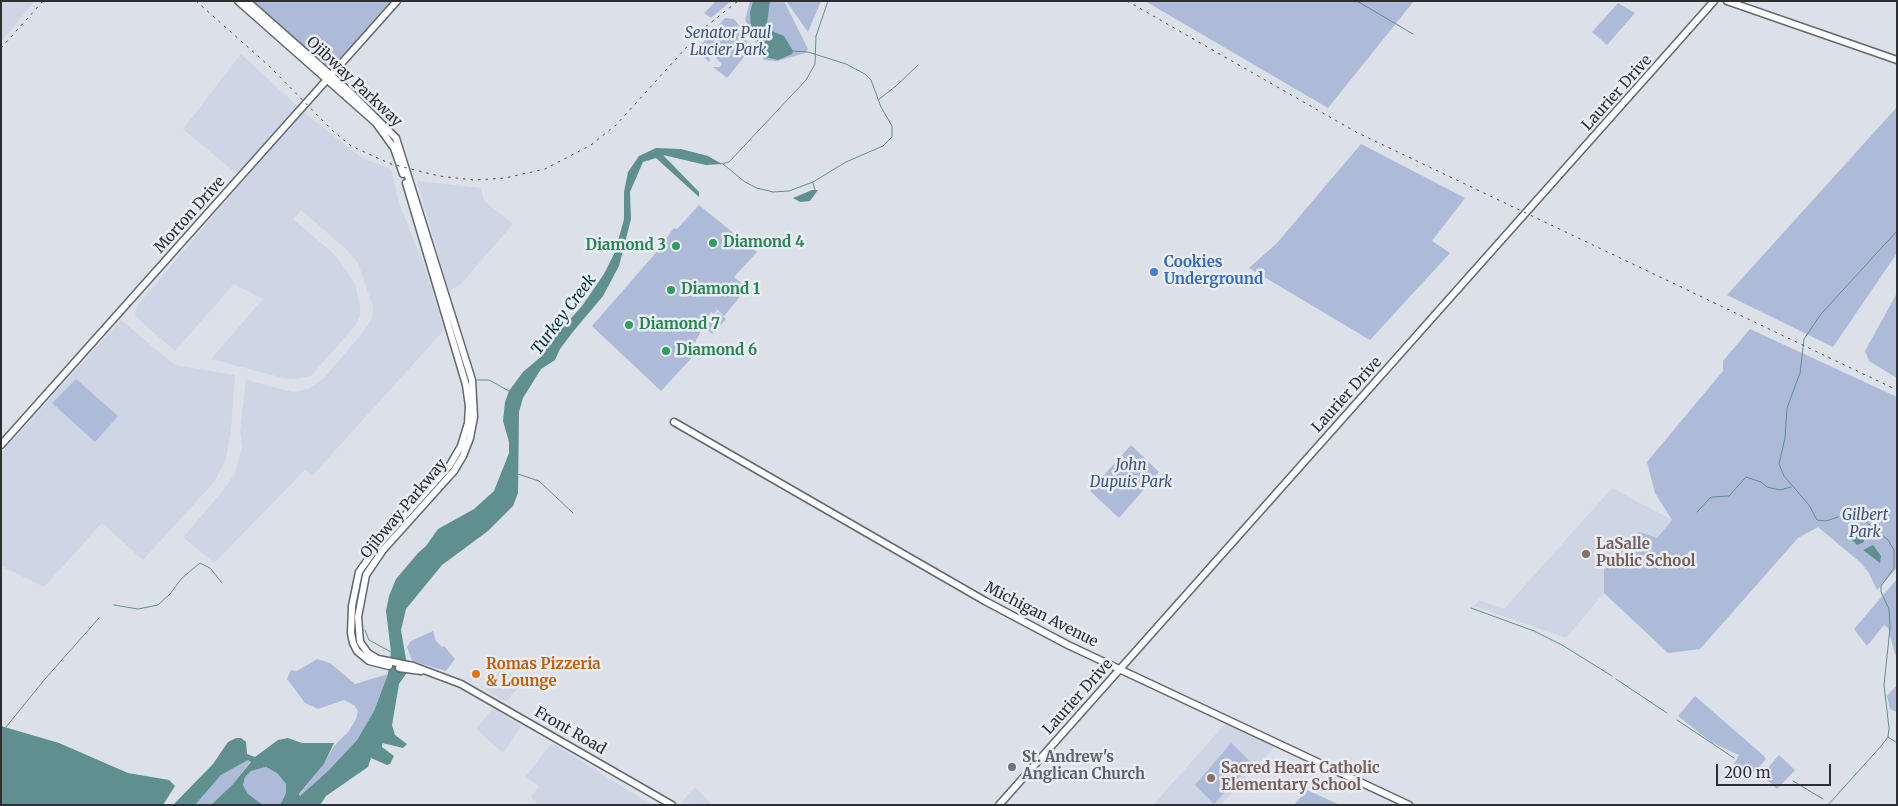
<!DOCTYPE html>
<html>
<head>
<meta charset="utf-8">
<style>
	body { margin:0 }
	#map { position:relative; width:1898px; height:806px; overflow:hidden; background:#dce0e9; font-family:Merriweather,serif }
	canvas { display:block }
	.frame { position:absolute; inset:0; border:2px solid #2e2f33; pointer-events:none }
	.scale { position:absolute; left:1716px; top:764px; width:115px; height:22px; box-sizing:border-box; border:2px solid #2e2f33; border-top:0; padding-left:6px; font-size:15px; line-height:18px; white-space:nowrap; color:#2e2f33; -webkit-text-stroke:4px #e9edf6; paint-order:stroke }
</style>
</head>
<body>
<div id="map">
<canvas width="1898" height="806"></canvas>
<div class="frame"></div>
<div class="scale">200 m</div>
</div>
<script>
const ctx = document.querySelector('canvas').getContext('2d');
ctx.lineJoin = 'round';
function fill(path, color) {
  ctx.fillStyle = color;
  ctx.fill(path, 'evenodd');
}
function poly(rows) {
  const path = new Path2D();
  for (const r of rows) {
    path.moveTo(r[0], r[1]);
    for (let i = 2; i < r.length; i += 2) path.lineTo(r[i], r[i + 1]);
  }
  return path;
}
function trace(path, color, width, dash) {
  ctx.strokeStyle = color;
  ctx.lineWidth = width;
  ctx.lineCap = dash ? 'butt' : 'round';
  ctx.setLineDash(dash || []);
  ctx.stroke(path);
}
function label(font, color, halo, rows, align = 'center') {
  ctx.font = font + ' Merriweather,serif';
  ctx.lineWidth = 5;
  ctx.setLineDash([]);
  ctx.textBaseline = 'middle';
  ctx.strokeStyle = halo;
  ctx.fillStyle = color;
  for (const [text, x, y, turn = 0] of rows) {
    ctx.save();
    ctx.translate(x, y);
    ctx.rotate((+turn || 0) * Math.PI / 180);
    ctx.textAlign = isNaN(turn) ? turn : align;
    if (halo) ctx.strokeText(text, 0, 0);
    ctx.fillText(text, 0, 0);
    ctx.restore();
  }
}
fill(poly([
	[1,1,34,2,1,42],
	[241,54,307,115,362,158,391,169,399,203,426,271,444,330,312,476,305,470,214,563,183,537,223,491,235,473,242,447,240,431,246,380,293,392,308,389,323,379,361,335,372,319,373,307,358,263,346,249,301,210,293,219,333,253,350,276,355,284,360,307,360,316,355,326,311,376,295,379,283,378,211,359,263,299,234,284,175,351,135,316,137,306,244,180,183,129],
	[417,181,481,188,484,201,513,224,461,284,449,291],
	[121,320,175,365,235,375,231,429,226,458,215,481,143,560,102,523,44,587,1,566,1,453],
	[1612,488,1672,520,1657,538,1604,570,1604,593,1566,638,1474,606,1479,600,1504,609],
	[500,670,525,680,506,702,485,689],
	[493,708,521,726,503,753,476,729],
	[1226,723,1276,745,1221,805,1153,805],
	[552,743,652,805,538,805,531,797,539,786,525,777],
	[695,787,710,803,708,805,681,803]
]), '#ced5e4');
fill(poly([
	[250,1,393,1,333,68,329,69],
	[716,1,731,1,711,18,704,13],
	[750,1,784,1,808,49,805,53,777,61,764,60,745,20],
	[786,1,821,1,808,32],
	[1145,1,1414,1,1328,108],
	[1618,3,1635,13,1607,45,1592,32],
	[725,18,734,19,744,31,749,51,727,78,713,67,720,67,722,64,716,58,711,55,709,62,696,50],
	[1897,107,1897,253,1833,347,1727,295],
	[1361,144,1465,198,1432,241,1450,253,1370,340,1249,268,1277,243],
	[699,205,757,252,734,277,747,288,724,316,714,306,717,310,714,314,711,312,694,344,691,344,698,351,661,391,592,326,654,255,674,228,677,229],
	[1897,293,1897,378,1869,361,1865,351],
	[718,312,726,319,712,334,705,327],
	[1750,329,1897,397,1897,568,1877,590,1869,573,1861,563,1818,527,1798,538,1700,649,1668,653,1604,593,1604,570,1639,532,1657,538,1672,520,1655,493,1647,462,1723,371,1723,361],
	[76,379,118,416,95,442,52,403],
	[1131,445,1159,472,1119,518,1090,491],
	[1897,579,1897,653,1895,654,1888,628,1884,625,1867,646,1854,629],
	[433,631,436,641,442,647,444,646,455,659,446,671,412,661,407,647,411,641],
	[317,659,330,663,355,684,388,674,374,711,357,740,329,770,300,796,299,795,324,764,334,746,349,731,356,719,358,711,354,705,344,700,318,709,305,703,287,679,291,670,297,671],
	[1897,685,1897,712,1890,709,1887,696],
	[1695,696,1764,756,1766,759,1749,778,1734,764,1739,755,1711,742,1678,716],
	[1231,743,1252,763,1214,804,1195,785],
	[1779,755,1795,770,1777,789,1762,775],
	[248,760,251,761,232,785,211,805,195,805,221,775],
	[266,767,277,773,286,784,286,793,280,805,263,805,248,794,243,785,245,777,251,771],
	[1307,790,1340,805,1294,805]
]), '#adbad8');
fill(poly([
	[753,1,770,1,767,23,774,32,784,36,793,51,792,54,778,60,765,57,751,28,750,13],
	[656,148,681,149,708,156,722,164,706,165,663,155,699,192,699,197,656,158,643,162,630,192,631,219,619,266,603,296,572,333,560,349,555,360,541,369,523,398,519,412,518,493,513,506,488,531,442,565,406,609,401,630,408,671,399,684,392,725,395,735,407,744,403,748,382,743,382,747,394,756,390,764,387,765,371,758,368,767,326,796,320,805,280,805,286,793,286,784,277,773,266,767,251,771,245,777,243,785,248,794,263,805,211,805,232,785,251,762,248,760,221,775,195,805,173,805,213,764,228,742,236,738,241,738,246,742,247,754,255,757,278,740,288,738,302,743,334,743,324,764,299,794,300,796,329,770,357,740,374,711,388,674,391,652,386,611,389,596,396,579,418,553,426,546,438,529,474,509,494,491,509,453,509,442,503,421,505,402,509,391,523,372,543,355,535,343,536,338,542,338,551,345,556,335,582,306,604,274,615,252,624,219,624,192,628,172,639,156],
	[812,190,818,190,810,201,800,202,793,198],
	[1855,531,1864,538,1864,542,1857,545,1849,537,1850,532],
	[1873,545,1881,556,1880,563,1863,550],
	[1,726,59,743,128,773,169,780,175,786,163,805,1,805]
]), '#608f90');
trace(poly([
	[1357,1,1413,34],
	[878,100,896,86,918,65],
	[721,164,729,162,806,80,815,64,816,36,828,1],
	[723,164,745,182,757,188,773,192,789,191,813,182,846,162,883,146,892,137,892,126,881,107,871,80,865,74,846,64,808,52,793,51],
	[813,183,815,190],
	[477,380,489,380,509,391],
	[518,474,539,481,573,513],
	[1697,512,1711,497,1729,496,1746,477,1761,482,1767,487,1780,490,1791,487],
	[1838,517,1826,521,1817,520,1809,505,1784,476,1779,464,1785,438,1787,408,1800,373,1804,339,1821,314,1897,231],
	[114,605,138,609,158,605,170,594,182,578,200,563,210,568,222,583],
	[1471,608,1534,631,1562,645,1612,676],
	[365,630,369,640,391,652],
	[1616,679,1667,713],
	[1677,720,1734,758],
	[6,727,45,679,99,618],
	[1888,737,1897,743],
	[1793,781,1823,799],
	[1828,805,1882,745,1888,737,1889,728,1884,685,1890,628,1889,609,1881,592,1881,586,1894,568,1894,550,1888,540,1865,521,1844,517]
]), '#608f90', 1);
const secondary = poly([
	[238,1,376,123,394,148,403,174],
	[247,1,351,93,396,138,472,380,474,417,470,438,463,456,454,471,383,550,366,575,358,617,360,642,368,653,378,659,413,666,461,684,672,805],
	[1727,1,1897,60],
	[674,422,985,601,1068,645,1409,805],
	[1,445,397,1],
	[389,666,369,661,357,651,353,643,351,633,352,606,359,572,376,548,450,465,461,446,468,423,469,406,466,385,406,183],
	[399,668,421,671],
	[999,805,1714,1]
]);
trace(secondary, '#63676e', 9);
trace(secondary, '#fff', 6);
trace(poly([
	[196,1,268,65,333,131,351,146,391,164,439,176,474,180,505,178,545,169,591,145,616,125,704,28,738,1],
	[1127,1,1356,132,1897,390],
	[1,48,43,1]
]), '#47494d', 1, [2.5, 5]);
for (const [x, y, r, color] of [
	[713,243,5,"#2e9e5b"],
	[676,246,5,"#2e9e5b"],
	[1154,272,5,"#3f7fe0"],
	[671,290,5,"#2e9e5b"],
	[629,325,5,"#2e9e5b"],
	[666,351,5,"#2e9e5b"],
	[1586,554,5,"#8d6e63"],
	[476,674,5,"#e8710a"],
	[1012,767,5,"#6b7280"],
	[1211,778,5,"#8d6e63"]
]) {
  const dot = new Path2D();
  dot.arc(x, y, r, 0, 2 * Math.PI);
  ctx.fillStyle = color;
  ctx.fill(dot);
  trace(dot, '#e9edf6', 2);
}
label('italic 15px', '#3e5180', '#e9edf6', [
	["Senator Paul",728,34],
	["Lucier Park",728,51],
	["John",1131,466],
	["Dupuis Park",1131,483],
	["Gilbert",1865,516],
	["Park",1865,533]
]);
label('15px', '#2e2f33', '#e9edf6', [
	["Ojibway Parkway",354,82,43],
	["Laurier Drive",1617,93,-48],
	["Morton Drive",190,215,-48],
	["Laurier Drive",1347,395,-48],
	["Ojibway Parkway",404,509,-50],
	["Michigan Avenue",1041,615,27],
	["Laurier Drive",1078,697,-48],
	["Front Road",570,731,30]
]);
label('bold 15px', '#27864d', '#e9edf6', [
	["Diamond 4",723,243],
	["Diamond 3",666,246,"right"],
	["Diamond 1",681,290],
	["Diamond 7",639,325],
	["Diamond 6",676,351]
], 'left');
label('bold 15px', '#366cbe', '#e9edf6', [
	["Cookies",1164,263],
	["Underground",1164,280]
], 'left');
label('bold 15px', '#785e54', '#e9edf6', [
	["LaSalle",1596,545],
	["Public School",1596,562],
	["Sacred Heart Catholic",1221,769],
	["Elementary School",1221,786]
], 'left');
label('bold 15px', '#c56008', '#e9edf6', [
	["Romas Pizzeria",486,665],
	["& Lounge",486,682]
], 'left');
label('bold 15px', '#5b616d', '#e9edf6', [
	["St. Andrew's",1022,758],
	["Anglican Church",1022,775]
], 'left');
label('italic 16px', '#013334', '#e9edf6', [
	["Turkey Creek",564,315,-53]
]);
</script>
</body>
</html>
